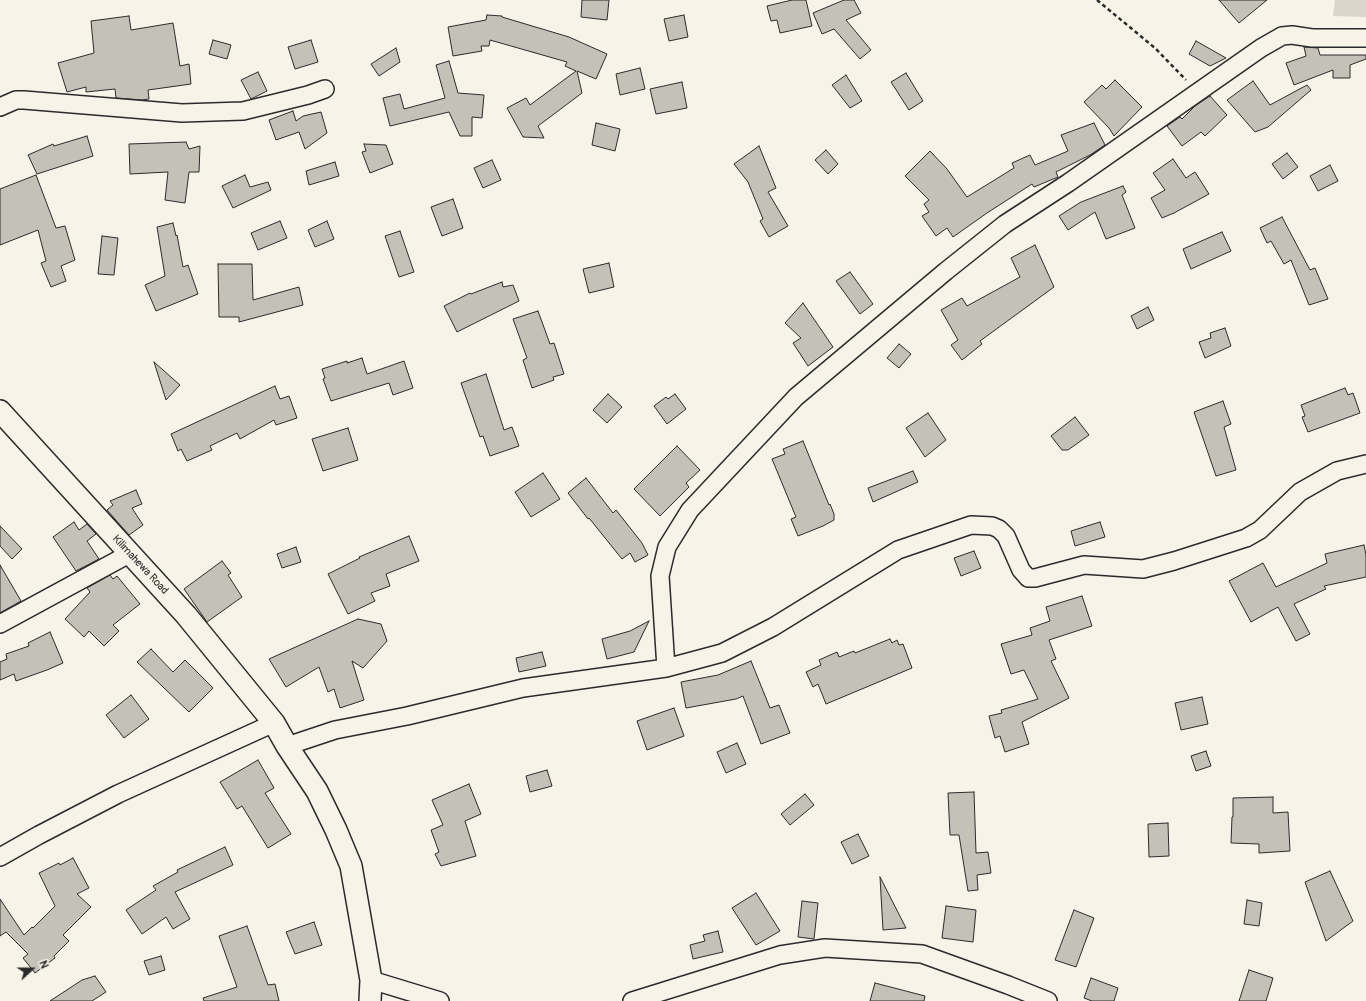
<!DOCTYPE html>
<html>
<head>
<meta charset="utf-8">
<style>
	body { margin:0 }
	#map { position:relative; width:1366px; height:1001px; overflow:hidden; background:#f7f3e8; font-family:Pangolin,sans-serif }
	canvas { display:block }
	.north { position:absolute; left:12px; top:949px; width:40px; height:40px; -webkit-text-stroke:3px #f7f3e8; paint-order:stroke; rotate:69deg; font-size:11px; font-weight:700; line-height:16px; text-align:center; color:#2b2b2b }
	.north::after { content:''; display:block; margin:auto; width:14px; height:18px; background:#2b2b2b; clip-path:polygon(50% 0,100% 100%,50% 72%,0 100%) }
</style>
</head>
<body>
<div id="map">
<canvas width="1366" height="1001"></canvas>
<div class="north">N</div>
</div>
<script>
const ctx = document.querySelector('canvas').getContext('2d');
ctx.lineJoin = 'round';
function fill(path, color) {
  ctx.fillStyle = color;
  ctx.fill(path, 'evenodd');
}
function poly(rows) {
  const path = new Path2D();
  for (const r of rows) {
    path.moveTo(r[0], r[1]);
    for (let i = 2; i < r.length; i += 2) path.lineTo(r[i], r[i + 1]);
  }
  return path;
}
function trace(path, color, width, dash) {
  ctx.strokeStyle = color;
  ctx.lineWidth = width;
  ctx.lineCap = dash ? 'butt' : 'round';
  ctx.setLineDash(dash || []);
  ctx.stroke(path);
}
function label(font, color, halo, rows, align = 'center') {
  ctx.font = font + ' Pangolin,sans-serif';
  ctx.lineWidth = 3.5;
  ctx.setLineDash([]);
  ctx.textBaseline = 'middle';
  ctx.strokeStyle = halo;
  ctx.fillStyle = color;
  for (const [text, x, y, turn = 0] of rows) {
    ctx.save();
    ctx.translate(x, y);
    ctx.rotate((+turn || 0) * Math.PI / 180);
    ctx.textAlign = isNaN(turn) ? turn : align;
    if (halo) ctx.strokeText(text, 0, 0);
    ctx.fillText(text, 0, 0);
    ctx.restore();
  }
}
fill(poly([
	[1335,0,1366,0,1366,17,1333,16]
]), '#dad6cc');
const building = poly([
	[582,0,609,0,607,20,581,17,582,0],
	[792,0,806,0,812,26,780,33,777,20,771,21,767,6,792,0],
	[844,0,854,0,861,13,846,20,871,50,860,59,834,29,822,34,813,13,844,0],
	[1219,0,1267,0,1239,23,1219,0],
	[487,15,502,16,502,17,569,37,607,54,596,79,577,71,582,93,538,126,544,138,523,137,507,108,526,98,530,105,576,71,565,66,567,62,490,40,489,46,481,46,482,51,453,56,448,27,486,20,487,15],
	[684,15,688,37,669,41,664,19,684,15],
	[129,16,131,30,173,23,180,66,189,64,191,84,148,90,149,99,142,100,116,98,115,89,86,92,86,87,67,92,58,63,94,53,91,21,129,16],
	[213,40,231,45,227,59,209,54,213,40],
	[311,40,318,62,295,69,288,47,311,40],
	[1196,41,1226,58,1210,66,1189,54,1196,41],
	[1304,47,1318,48,1320,55,1366,55,1366,59,1350,65,1350,78,1333,78,1333,70,1294,85,1286,63,1306,56,1304,47],
	[396,48,400,62,379,76,371,64,396,48],
	[449,61,458,93,484,95,482,118,472,117,472,136,460,136,449,112,390,126,383,98,400,94,404,109,445,98,436,65,449,61],
	[640,68,645,89,620,95,616,74,640,68],
	[258,72,267,91,251,99,241,80,258,72],
	[906,73,923,101,909,110,891,82,906,73],
	[846,75,862,101,850,108,832,85,846,75],
	[1115,80,1142,107,1114,136,1109,128,1084,102,1102,85,1106,89,1115,80],
	[1253,81,1270,105,1307,85,1311,90,1268,127,1255,132,1227,100,1253,81],
	[682,82,687,108,656,114,650,89,682,82],
	[1210,96,1227,115,1205,136,1201,132,1182,146,1167,126,1180,117,1182,119,1195,106,1210,96],
	[293,111,296,121,303,116,321,112,327,133,305,149,299,132,276,140,269,120,293,111],
	[596,123,620,129,615,151,592,145,596,123],
	[1094,123,1105,145,1090,155,1056,172,1058,177,1034,187,1032,184,987,213,953,237,947,228,936,236,922,216,929,212,924,204,929,200,905,176,930,151,947,169,967,197,1014,168,1012,163,1030,155,1035,165,1068,151,1061,135,1094,123],
	[87,136,93,156,37,174,28,155,53,144,54,146,87,136],
	[186,142,189,149,200,146,199,172,189,172,185,203,165,200,168,172,130,174,129,144,186,142],
	[364,144,386,145,393,164,370,173,362,152,366,151,364,144],
	[759,146,776,188,768,192,788,226,769,237,760,221,763,219,748,182,734,164,759,146],
	[826,150,838,164,828,174,815,160,826,150],
	[1287,153,1298,167,1283,179,1272,164,1287,153],
	[1173,159,1186,178,1195,172,1209,194,1174,213,1162,218,1151,198,1165,190,1153,173,1173,159],
	[492,160,501,180,483,188,474,168,492,160],
	[335,162,339,176,309,185,306,171,335,162],
	[1330,165,1338,181,1318,191,1310,176,1330,165],
	[36,175,56,228,65,226,75,260,61,266,66,281,51,287,41,263,46,261,38,230,0,245,0,189,36,175],
	[245,175,250,187,268,182,271,190,233,208,222,186,245,175],
	[1123,186,1126,192,1122,195,1135,228,1106,239,1095,212,1068,230,1059,216,1081,202,1123,186],
	[453,199,463,228,442,236,431,207,453,199],
	[1282,217,1310,270,1315,268,1328,299,1309,305,1291,260,1284,264,1271,241,1267,243,1260,228,1282,217],
	[280,221,287,238,258,250,251,233,280,221],
	[327,221,334,239,315,247,308,230,327,221],
	[173,223,176,236,177,235,183,267,188,265,198,294,156,311,145,285,165,276,157,227,173,223],
	[400,231,414,272,399,277,385,236,400,231],
	[1222,232,1231,251,1191,269,1183,249,1222,232],
	[102,236,118,238,114,275,98,274,102,236],
	[1035,245,1054,287,980,341,982,344,962,360,951,345,958,340,941,310,962,298,967,306,1020,277,1011,258,1035,245],
	[609,263,614,287,589,293,583,269,609,263],
	[218,264,252,264,253,300,299,287,303,305,239,322,239,317,219,317,218,264],
	[850,272,873,304,860,314,836,281,850,272],
	[502,282,503,287,513,285,519,301,457,332,444,306,470,293,471,294,502,282],
	[803,303,833,347,808,366,793,343,801,338,785,323,803,303],
	[1148,307,1154,320,1137,329,1131,316,1148,307],
	[538,311,550,344,554,343,564,374,553,377,554,380,532,388,523,360,527,358,513,319,538,311],
	[1225,328,1231,346,1205,358,1199,342,1211,338,1210,333,1225,328],
	[899,344,911,354,899,368,887,358,899,344],
	[362,358,367,374,404,361,413,388,393,395,389,383,331,401,323,379,325,378,322,369,347,361,347,363,362,358],
	[154,362,180,385,166,400,154,362],
	[486,374,504,430,512,427,519,446,490,456,483,436,480,437,461,383,486,374],
	[275,386,280,399,289,396,297,418,276,425,274,420,240,439,237,433,210,446,212,450,187,461,181,449,178,451,171,434,275,386],
	[1345,388,1348,395,1353,393,1360,413,1308,432,1302,417,1305,416,1301,405,1345,388],
	[608,394,622,407,607,423,593,410,608,394],
	[675,394,686,409,667,424,654,406,666,397,668,399,675,394],
	[1223,401,1231,424,1224,427,1236,470,1216,476,1194,412,1223,401],
	[928,413,946,440,925,457,906,428,928,413],
	[1075,417,1089,435,1068,450,1062,450,1051,436,1075,417],
	[348,428,358,460,323,471,312,439,348,428],
	[803,441,829,505,830,504,834,514,834,520,823,526,798,536,791,519,796,517,772,459,785,454,783,449,803,441],
	[677,446,700,470,686,483,689,487,660,516,634,489,677,446],
	[913,471,918,482,873,502,868,488,913,471],
	[543,473,560,499,531,517,515,492,543,473],
	[586,478,613,513,616,510,642,543,648,555,635,562,630,553,622,559,589,518,588,519,568,493,586,478],
	[136,490,142,504,132,508,143,525,129,535,107,510,113,505,110,501,136,490],
	[74,522,79,530,87,524,96,534,87,541,99,559,76,571,53,537,74,522],
	[1100,522,1105,537,1075,546,1071,531,1100,522],
	[0,526,22,549,12,559,0,546,0,526],
	[409,536,419,561,386,574,390,586,371,593,375,601,348,614,328,574,360,558,359,557,409,536],
	[1364,545,1366,555,1366,577,1324,586,1326,589,1294,604,1310,634,1296,641,1278,607,1251,622,1229,581,1263,563,1276,587,1327,563,1325,554,1364,545],
	[296,547,301,562,282,568,277,554,296,547],
	[974,551,981,568,961,576,954,558,974,551],
	[222,561,231,573,228,575,242,597,207,622,184,589,222,561],
	[0,565,21,601,0,613,0,565],
	[110,575,113,579,117,576,140,604,113,625,119,631,104,646,89,631,84,637,65,619,90,592,87,588,110,575],
	[1082,596,1092,626,1049,640,1056,659,1051,661,1069,698,1022,722,1029,744,1005,752,1000,736,995,738,989,716,1002,713,1001,710,1038,699,1024,670,1011,674,1001,644,1032,635,1030,628,1050,621,1046,607,1082,596],
	[358,619,381,624,387,641,363,668,352,661,364,700,340,708,334,689,328,692,319,667,286,687,269,659,358,619],
	[649,621,634,652,607,659,602,639,630,631,649,621],
	[50,632,63,663,47,670,16,681,14,674,0,680,0,662,7,659,6,654,29,646,28,643,50,632],
	[890,639,892,643,897,640,899,645,903,644,912,668,826,704,818,684,813,687,806,672,821,665,819,660,837,652,839,657,854,651,855,653,890,639],
	[151,649,173,672,185,660,213,688,189,712,137,662,151,649],
	[542,652,546,666,519,672,516,658,542,652],
	[751,661,770,708,779,705,790,733,761,744,743,696,736,699,686,708,681,682,718,675,751,661],
	[131,695,149,719,124,738,106,715,131,695],
	[1202,697,1208,724,1181,730,1175,703,1202,697],
	[674,708,684,736,647,750,637,721,674,708],
	[737,743,746,764,726,773,717,752,737,743],
	[1206,751,1211,766,1196,771,1191,756,1206,751],
	[258,760,274,788,265,793,291,834,268,848,242,806,237,809,220,782,258,760],
	[547,770,552,786,530,792,526,776,547,770],
	[469,784,481,814,465,821,476,856,441,866,435,854,439,852,431,830,443,825,432,800,469,784],
	[974,792,976,853,988,852,991,873,977,875,978,890,968,891,959,835,950,835,948,793,974,792],
	[805,794,814,805,790,825,781,814,805,794],
	[1273,797,1273,813,1288,812,1290,851,1259,853,1259,844,1231,843,1232,817,1233,817,1233,798,1273,797],
	[1168,823,1169,856,1149,857,1148,824,1168,823],
	[858,834,869,856,852,864,841,842,858,834],
	[225,847,233,865,175,892,190,919,173,929,166,917,142,934,126,910,156,890,153,886,178,872,177,870,225,847],
	[73,858,89,888,77,894,91,907,63,935,69,941,54,956,55,958,35,973,23,958,28,954,6,932,0,936,0,899,24,935,32,927,33,928,55,906,39,873,59,863,60,865,73,858],
	[1330,871,1353,921,1326,941,1305,882,1330,871],
	[880,877,906,928,883,930,880,877],
	[756,893,780,931,756,945,732,908,756,893],
	[1247,900,1262,903,1259,926,1244,924,1247,900],
	[802,901,818,903,814,939,798,937,802,901],
	[946,906,976,910,973,942,942,938,946,906],
	[1074,910,1094,918,1076,967,1055,960,1074,910],
	[314,922,322,945,295,954,286,932,314,922],
	[247,926,268,985,275,984,279,1001,204,1001,203,998,237,987,219,936,247,926],
	[718,931,723,952,693,959,690,945,705,941,703,935,718,931],
	[161,956,165,970,149,975,144,961,161,956],
	[1249,970,1273,978,1266,1001,1239,1001,1249,970],
	[95,976,106,992,92,1001,50,1001,82,980,95,976],
	[1091,978,1118,988,1114,1001,1092,1001,1084,998,1091,978],
	[875,983,925,996,924,1001,870,1001,875,983]
]);
fill(building, '#c4c1b9');
trace(building, '#2b2b2b', 1);
const minor = poly([
	[0,107,16,100,24,100,182,113,243,111,308,95,325,89],
	[0,624,129,554],
	[666,668,660,576,667,547,690,510,796,397,946,271,1005,224,1068,183,1261,48,1282,36,1292,35,1312,38,1366,38],
	[287,746,335,730,407,716,523,688,666,668,722,653,773,627,898,550,971,525,992,526,999,529,1006,536,1021,570,1028,578,1035,578,1084,565,1143,569,1174,561,1246,538,1260,530,1300,492,1337,471,1366,464],
	[0,857,39,835,118,794,274,723],
	[371,980,440,1001],
	[632,1001,780,955,825,948,922,954,1008,985,1048,1001]
]);
const tertiary = poly([
	[0,411,186,615,274,723,287,746,317,791,336,830,351,866,371,980,370,1001]
]);
trace(minor, '#2b2b2b', 20);
trace(tertiary, '#2b2b2b', 24);
trace(poly([
	[1097,0,1155,48,1186,80]
]), '#2b2b2b', 2.5, [4, 3]);
trace(minor, '#f7f3e8', 17);
trace(tertiary, '#f7f3e8', 21);
label('11px', '#2b2b2b', '#f7f3e8', [
	["Kilimahewa Road",140,565,47]
]);
</script>
</body>
</html>
